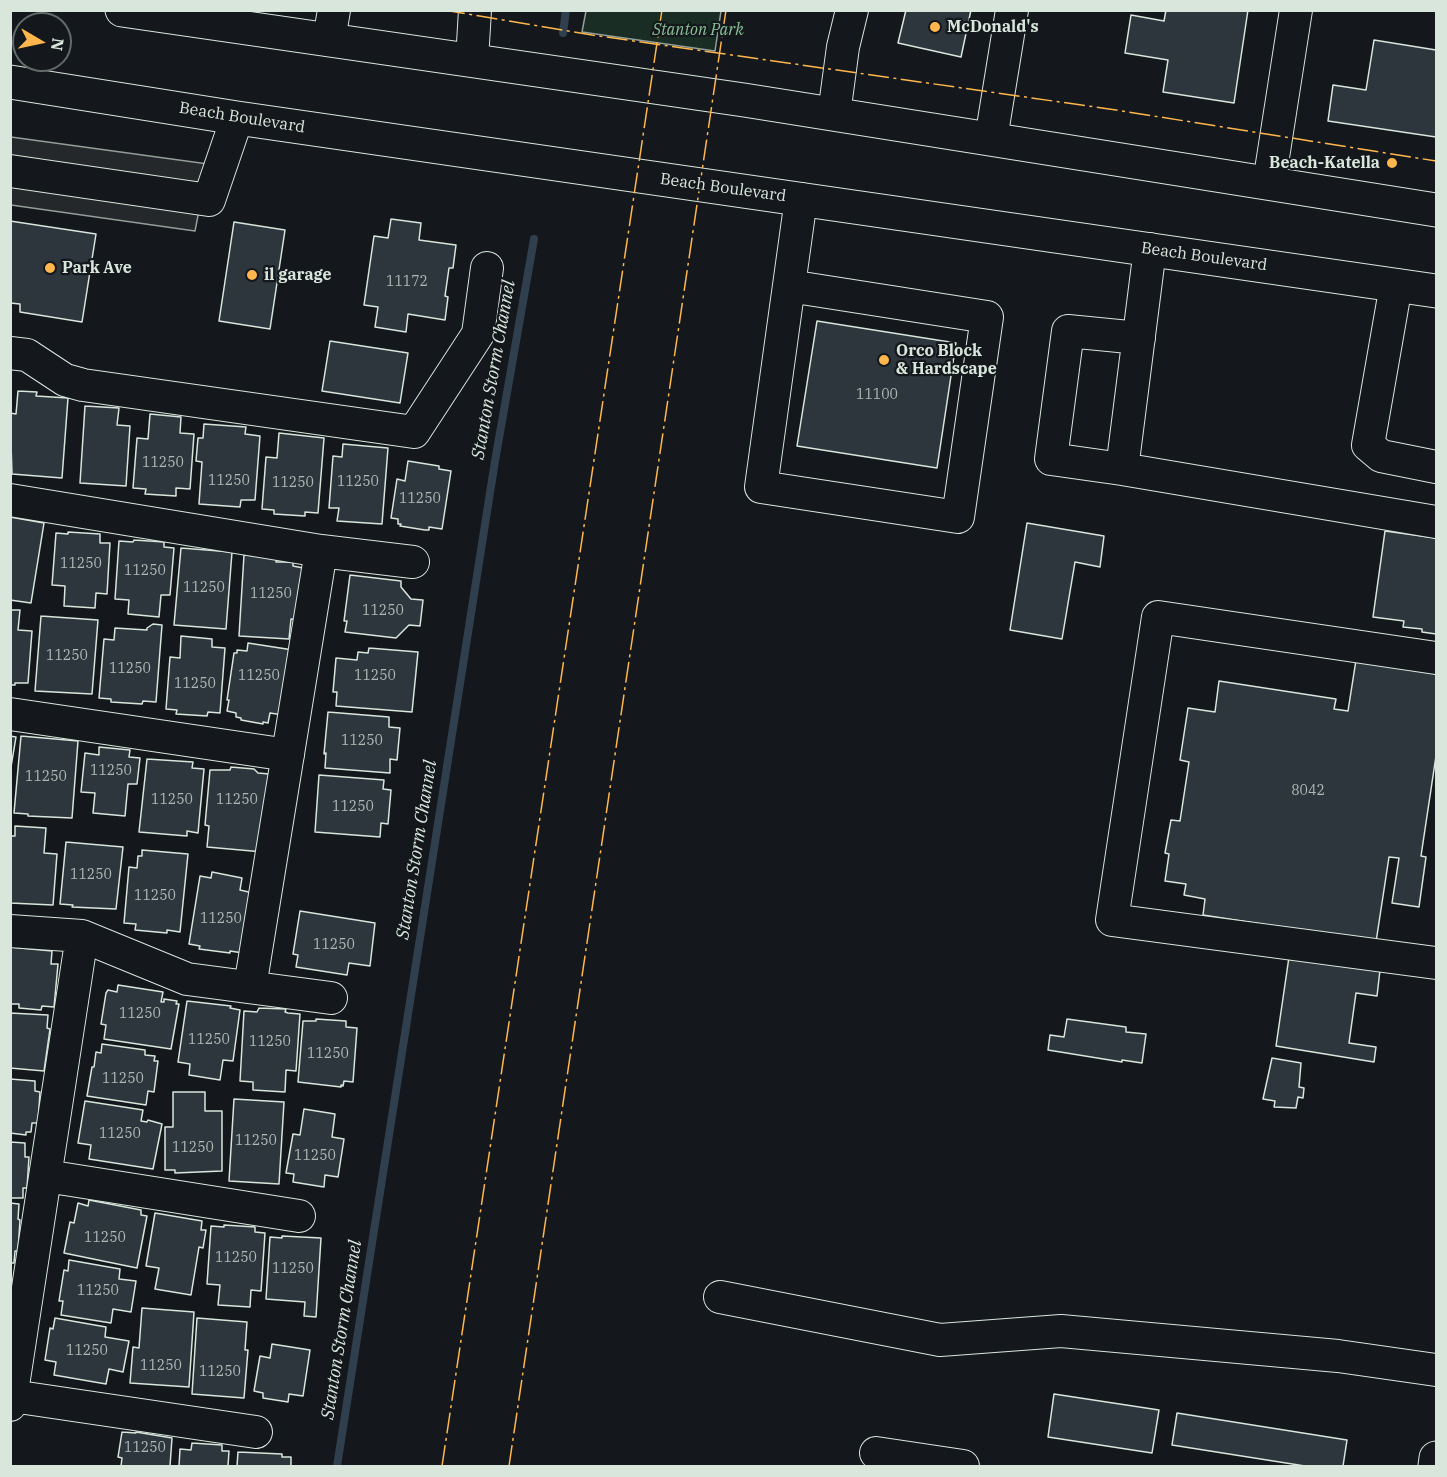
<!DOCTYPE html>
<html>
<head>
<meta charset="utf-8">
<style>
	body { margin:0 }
	#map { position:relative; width:1447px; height:1477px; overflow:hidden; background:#14181c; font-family:"IBM Plex Serif",serif }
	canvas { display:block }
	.frame { position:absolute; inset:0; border:12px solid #d8e6dc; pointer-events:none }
	.north { position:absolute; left:12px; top:12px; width:60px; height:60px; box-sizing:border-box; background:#14181c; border:2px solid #626a69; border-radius:50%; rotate:99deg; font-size:16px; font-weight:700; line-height:24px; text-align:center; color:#d8e6dc }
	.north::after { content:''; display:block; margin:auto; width:21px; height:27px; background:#ffb74d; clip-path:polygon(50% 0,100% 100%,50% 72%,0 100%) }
</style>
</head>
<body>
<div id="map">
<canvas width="1447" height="1477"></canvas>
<div class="frame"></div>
<div class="north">N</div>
</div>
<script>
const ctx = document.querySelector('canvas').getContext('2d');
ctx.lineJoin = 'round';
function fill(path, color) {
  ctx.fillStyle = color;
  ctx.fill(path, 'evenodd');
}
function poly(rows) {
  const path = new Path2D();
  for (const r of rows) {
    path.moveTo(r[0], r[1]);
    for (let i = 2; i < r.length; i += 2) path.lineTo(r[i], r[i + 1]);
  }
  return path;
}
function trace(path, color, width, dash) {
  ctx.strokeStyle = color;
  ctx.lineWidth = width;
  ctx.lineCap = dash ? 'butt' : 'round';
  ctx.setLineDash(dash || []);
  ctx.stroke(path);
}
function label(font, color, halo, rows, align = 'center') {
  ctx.font = font + ' "IBM Plex Serif",serif';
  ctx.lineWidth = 4.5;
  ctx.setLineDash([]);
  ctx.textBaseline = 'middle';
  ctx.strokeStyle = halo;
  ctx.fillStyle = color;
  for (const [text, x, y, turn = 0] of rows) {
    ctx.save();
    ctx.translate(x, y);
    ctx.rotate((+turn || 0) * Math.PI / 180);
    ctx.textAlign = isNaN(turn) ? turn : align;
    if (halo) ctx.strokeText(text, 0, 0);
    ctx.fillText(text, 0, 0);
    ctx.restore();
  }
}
const green = poly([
	[586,11,721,11,715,51,582,32,586,11]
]);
fill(green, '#1a2d24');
trace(green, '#939e99', 1.5);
const parking = poly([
	[11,137,208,164,195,231,11,205,11,137]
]);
fill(parking, '#24282b');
trace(parking, '#939e99', 1.5);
trace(poly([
	[563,33,566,10],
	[337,1466,495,461,534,239]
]), '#2f3f4d', 8);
const building = poly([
	[906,10,971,10,961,57,898,43,906,10],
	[1166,10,1248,10,1234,103,1163,92,1168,60,1125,53,1131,15,1164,21,1166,10],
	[1374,40,1436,50,1436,137,1328,121,1333,85,1366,90,1374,40],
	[391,219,421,223,419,240,456,245,453,268,449,268,445,296,448,297,445,320,408,314,406,332,375,327,378,307,364,305,374,236,388,238,391,219],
	[10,221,96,234,82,322,20,312,20,304,10,303,10,221],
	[234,222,285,230,270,329,219,321,234,222],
	[817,321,956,343,937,468,797,446,817,321],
	[330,341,408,353,400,403,322,391,330,341],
	[18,391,37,392,36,396,68,398,62,478,12,474,10,413,16,414,18,391],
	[85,406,119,408,117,425,130,426,126,486,80,483,85,406],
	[150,414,181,417,180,433,194,434,190,489,176,488,176,496,145,494,146,489,133,488,137,438,148,439,150,414],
	[204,424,246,427,245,434,260,436,255,500,241,500,240,507,199,504,202,462,196,461,198,438,203,438,204,424],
	[279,433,324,438,318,513,305,512,305,516,274,514,274,510,262,509,266,457,277,458,279,433],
	[343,444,388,448,382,524,337,521,339,508,329,508,333,456,342,457,343,444],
	[408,461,439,466,439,469,451,471,442,529,429,527,429,530,425,530,400,526,401,524,398,524,398,519,391,518,397,479,405,481,408,461],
	[10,517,44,523,31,603,10,600,10,517],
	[1027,523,1104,536,1100,567,1075,562,1062,639,1010,630,1027,523],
	[1385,531,1436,538,1436,634,1422,632,1422,629,1403,627,1404,621,1373,617,1385,531],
	[68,532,100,534,100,543,110,543,107,594,96,593,95,608,64,606,65,586,52,585,56,533,68,534,68,532],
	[134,540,164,542,164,547,174,548,170,595,161,595,159,617,128,614,129,600,115,599,119,541,133,542,134,540],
	[181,548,232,552,226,629,174,625,181,548],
	[244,555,277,557,276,562,293,562,293,566,303,568,300,620,291,619,289,639,239,636,244,555],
	[350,575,401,581,401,587,411,599,423,600,420,626,409,625,396,638,345,632,347,621,344,621,350,575],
	[10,610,20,610,18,630,32,631,28,683,15,683,15,685,10,685,10,610],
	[41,616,98,620,92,694,35,691,41,616],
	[153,624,162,625,156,702,143,701,142,704,111,702,111,699,99,698,104,639,114,640,115,628,147,630,147,628,153,624],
	[181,636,212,639,212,647,225,648,220,713,208,712,207,716,176,714,177,710,166,709,170,657,180,658,181,636],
	[248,643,293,650,283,715,270,713,268,723,263,722,263,724,241,720,241,718,236,717,236,713,227,711,229,700,227,700,234,653,237,653,237,650,247,651,248,643],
	[369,648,418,652,412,712,336,706,337,692,333,692,336,658,357,660,358,652,368,653,369,648],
	[1356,660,1436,673,1436,756,1421,856,1426,857,1419,907,1392,903,1399,858,1389,857,1376,942,1203,915,1205,899,1184,895,1186,884,1165,881,1169,854,1165,853,1171,820,1180,821,1189,762,1180,760,1188,708,1215,712,1219,681,1336,699,1334,709,1348,711,1356,660],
	[328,712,389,717,389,727,400,728,397,760,390,759,390,773,325,768,326,753,324,754,328,712],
	[10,736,16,737,10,773,10,736],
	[21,736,78,741,72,818,28,816,28,814,14,813,21,736],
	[99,747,130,750,129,757,140,758,137,784,128,784,125,816,93,813,95,793,81,792,85,753,99,755,99,747],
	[147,759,193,762,192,768,204,769,198,833,187,831,187,836,139,832,147,759],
	[231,767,254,769,258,773,269,774,263,852,207,847,209,826,205,825,210,770,230,770,231,767],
	[319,775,384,780,383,789,391,790,388,824,381,823,380,837,315,832,319,775],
	[15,826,46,828,44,853,57,854,53,905,10,903,10,836,15,836,15,826],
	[66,842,123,847,116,909,72,907,73,905,60,904,66,842],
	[142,850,188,854,180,932,167,930,167,933,135,930,136,924,124,923,129,867,137,868,138,856,142,856,142,850],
	[212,872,242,878,240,890,253,893,243,953,230,951,230,953,199,949,200,946,189,944,200,876,211,878,212,872],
	[300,911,375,923,370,966,349,963,347,975,296,967,298,955,293,954,300,911],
	[10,947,52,951,51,964,58,964,54,1007,42,1006,41,1010,19,1008,19,1004,10,1004,10,947],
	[1289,957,1380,970,1377,996,1356,993,1349,1043,1376,1047,1374,1062,1276,1046,1289,957],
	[118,985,163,992,161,1002,164,1002,164,999,177,1001,176,1004,179,1004,171,1049,104,1039,106,1025,101,1024,106,993,108,990,117,992,118,985],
	[187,1001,231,1006,230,1008,240,1010,233,1061,223,1060,220,1080,189,1075,190,1064,178,1062,187,1001],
	[259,1008,286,1009,285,1012,288,1013,300,1014,296,1071,286,1070,285,1092,253,1090,253,1082,240,1081,244,1011,257,1012,259,1008],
	[10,1013,48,1015,47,1028,50,1029,44,1071,10,1068,10,1013],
	[316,1019,346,1021,346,1027,357,1028,353,1082,344,1081,343,1086,341,1085,341,1087,298,1082,303,1021,316,1021,316,1019],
	[1067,1019,1126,1027,1126,1032,1146,1034,1142,1063,1122,1060,1122,1062,1048,1050,1050,1035,1064,1037,1067,1019],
	[102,1044,145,1050,145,1055,155,1056,154,1061,158,1061,154,1092,148,1091,146,1105,87,1096,92,1067,94,1067,96,1052,101,1053,102,1044],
	[1272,1058,1301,1063,1299,1087,1304,1088,1303,1098,1298,1097,1296,1108,1274,1107,1275,1101,1263,1099,1272,1058],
	[10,1079,35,1081,35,1091,40,1092,38,1123,32,1123,31,1132,26,1132,26,1135,10,1133,10,1079],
	[173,1092,205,1092,205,1111,222,1111,222,1171,175,1173,175,1170,165,1170,165,1127,173,1127,173,1092],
	[234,1099,284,1102,279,1184,229,1181,234,1099],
	[85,1101,143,1110,141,1121,147,1122,148,1120,162,1124,153,1169,89,1159,91,1145,78,1143,85,1101],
	[304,1109,335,1114,332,1137,344,1139,338,1177,325,1175,324,1187,293,1182,294,1174,286,1173,293,1134,300,1135,304,1109],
	[10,1142,25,1143,25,1157,29,1157,27,1188,23,1188,23,1198,10,1198,10,1142],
	[89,1200,141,1210,141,1215,147,1216,137,1268,64,1253,70,1222,74,1223,78,1203,88,1206,89,1200],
	[10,1203,19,1204,18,1219,20,1220,18,1251,15,1251,14,1263,10,1263,10,1203],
	[155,1213,202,1221,201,1230,206,1230,203,1248,199,1247,191,1295,155,1289,159,1268,146,1266,155,1213],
	[224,1225,255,1227,255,1232,265,1233,261,1291,251,1290,250,1307,218,1305,220,1285,207,1284,211,1226,224,1227,224,1225],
	[282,1236,321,1238,316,1317,304,1316,305,1302,266,1299,270,1237,282,1238,282,1236],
	[69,1260,120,1269,119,1279,136,1281,131,1312,113,1309,111,1323,61,1315,63,1301,59,1301,64,1270,68,1271,69,1260],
	[142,1308,194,1312,189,1387,130,1383,133,1347,139,1348,142,1308],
	[55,1318,106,1327,105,1337,129,1341,123,1372,109,1369,106,1384,54,1375,56,1362,45,1360,50,1328,53,1329,55,1318],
	[197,1318,247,1322,245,1350,248,1350,244,1398,192,1394,197,1318],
	[272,1344,310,1350,303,1396,289,1394,288,1402,263,1398,263,1393,254,1391,260,1356,270,1358,272,1344],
	[1054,1394,1159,1410,1152,1453,1048,1437,1054,1394],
	[1177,1413,1347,1440,1343,1466,1305,1466,1172,1445,1177,1413],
	[122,1432,136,1433,136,1432,172,1438,170,1466,121,1466,122,1458,118,1457,122,1432],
	[192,1443,222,1445,222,1451,229,1451,228,1466,179,1466,180,1449,191,1450,192,1443],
	[238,1452,282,1454,282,1457,291,1457,291,1466,237,1466,238,1452]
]);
fill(building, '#2c363c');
trace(building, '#d8e6dc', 1.5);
const minor = poly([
	[329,40,334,10],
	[472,60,475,10],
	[834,114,843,47,852,10],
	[991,139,1012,10],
	[10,171,209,200,237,118],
	[1269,183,1296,10],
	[1396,285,1368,445,1381,456,1436,467],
	[789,286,987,317,958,517,761,487,801,199],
	[1139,338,1068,331,1051,459,1122,469,1150,249],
	[10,353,27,355,65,380,83,385,414,432,478,334,487,268],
	[1122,469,1436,522],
	[10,500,321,551,413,562],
	[1436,658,1158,617,1112,920,1436,963],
	[10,714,288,755],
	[10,931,82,936,187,979,331,998],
	[250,987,321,551],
	[46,1176,299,1216],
	[720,1297,940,1340,1061,1331,1338,1356,1436,1370],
	[12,1396,256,1432],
	[10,1405,82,936],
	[876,1453,963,1466]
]);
const major = poly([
	[122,10,744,100,1436,210],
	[10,82,237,118,1436,291],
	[1435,1466,1436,1458]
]);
trace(minor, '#d8e6dc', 34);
trace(major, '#d8e6dc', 35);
trace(minor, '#14181c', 32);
trace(major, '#14181c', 33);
trace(poly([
	[444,10,592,35,1116,110,1436,161],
	[442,1466,662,10],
	[509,1466,726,10]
]), '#ffb74d', 1.5, [21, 4.5, 3, 4.5]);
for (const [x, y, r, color] of [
	[935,27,6,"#ffb74d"],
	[1392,163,6,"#ffb74d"],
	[50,268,6,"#ffb74d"],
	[252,275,6,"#ffb74d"],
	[884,360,6,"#ffb74d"]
]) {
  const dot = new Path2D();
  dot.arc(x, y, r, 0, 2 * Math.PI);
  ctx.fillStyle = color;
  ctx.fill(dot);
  trace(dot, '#14181c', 2);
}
label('14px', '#adbab4', null, [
	["11172",407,282],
	["11100",877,395],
	["11250",163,463],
	["11250",229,481],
	["11250",358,482],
	["11250",293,483],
	["11250",420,499],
	["11250",81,564],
	["11250",145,571],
	["11250",204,588],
	["11250",271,594],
	["11250",383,611],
	["11250",67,656],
	["11250",130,669],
	["11250",259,676],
	["11250",375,676],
	["11250",195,684],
	["11250",362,741],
	["11250",111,771],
	["11250",46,777],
	["8042",1308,791],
	["11250",172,800],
	["11250",237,800],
	["11250",353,807],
	["11250",91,875],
	["11250",155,896],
	["11250",221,919],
	["11250",334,945],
	["11250",140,1014],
	["11250",209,1040],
	["11250",270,1042],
	["11250",328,1054],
	["11250",123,1079],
	["11250",120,1134],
	["11250",256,1141],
	["11250",193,1148],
	["11250",315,1156],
	["11250",105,1238],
	["11250",236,1258],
	["11250",293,1269],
	["11250",98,1291],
	["11250",87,1351],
	["11250",161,1366],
	["11250",220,1372],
	["11250",145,1448]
]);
label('bold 16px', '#d8e6dc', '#14181c', [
	["McDonald's",947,27],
	["Beach-Katella",1380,163,"right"],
	["Park Ave",62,268],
	["il garage",264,275],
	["Orco Block",896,351],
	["& Hardscape",896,369]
], 'left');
label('italic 16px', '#8ac095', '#14181c', [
	["Stanton Park",698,30]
]);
label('16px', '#d8e6dc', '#14181c', [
	["Beach Boulevard",242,118,9],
	["Beach Boulevard",723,188,8],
	["Beach Boulevard",1204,257,8]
]);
label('italic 18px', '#d8e6dc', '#14181c', [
	["Stanton Storm Channel",494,370,-80],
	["Stanton Storm Channel",417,850,-81],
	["Stanton Storm Channel",342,1330,-81]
]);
</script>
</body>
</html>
